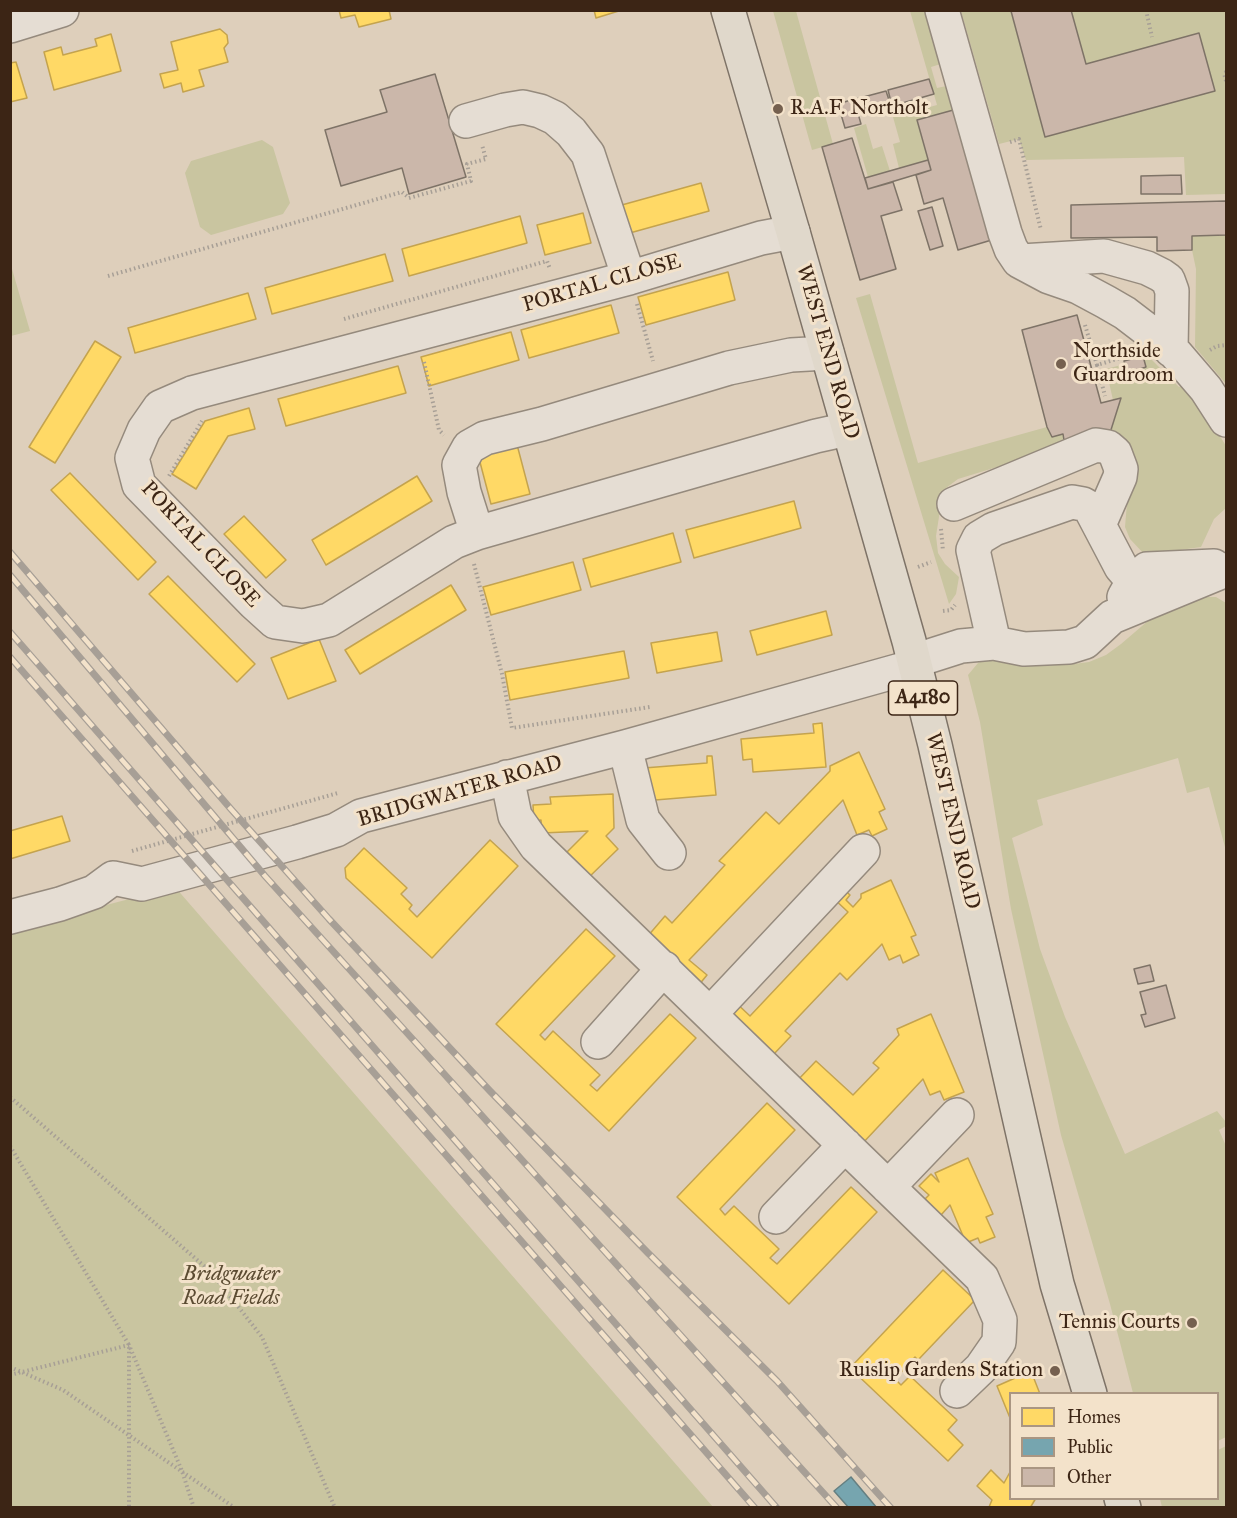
<!DOCTYPE html>
<html>
<head>
<meta charset="utf-8">
<style>
	body { margin:0 }
	#map { position:relative; width:1237px; height:1518px; overflow:hidden; background:#decfbb; font-family:"IM FELL Great Primer",serif }
	canvas { display:block }
	.frame { position:absolute; inset:0; border:12px solid #3c2515; pointer-events:none }
	.legend { position:absolute; left:1009px; top:1392px; width:210px; height:108px; box-sizing:border-box; background:#f3e2ca; border:2px solid #aa9682; margin:0; padding:8px 10px; list-style:none; font-size:18px; color:#3c2515 }
	.legend li { display:flex; align-items:center; gap:12px; height:30px }
	.legend b { width:30px; border:2px solid #aa9682 }
</style>
</head>
<body>
<div id="map">
<canvas width="1237" height="1518"></canvas>
<div class="frame"></div>
<ul class="legend">
<li><b style="height:16px;background:#ffd966"></b>Homes</li>
<li><b style="height:16px;background:#76a5af"></b>Public</li>
<li><b style="height:16px;background:#cbb7aa"></b>Other</li>
</ul>
</div>
<script>
const ctx = document.querySelector('canvas').getContext('2d');
ctx.lineJoin = 'round';
function fill(path, color) {
  ctx.fillStyle = color;
  ctx.fill(path, 'evenodd');
}
function poly(rows) {
  const path = new Path2D();
  for (const r of rows) {
    path.moveTo(r[0], r[1]);
    for (let i = 2; i < r.length; i += 2) path.lineTo(r[i], r[i + 1]);
  }
  return path;
}
function trace(path, color, width, dash) {
  ctx.strokeStyle = color;
  ctx.lineWidth = width;
  ctx.lineCap = dash ? 'butt' : 'round';
  ctx.setLineDash(dash || []);
  ctx.stroke(path);
}
function label(font, color, halo, rows, align = 'center') {
  ctx.font = font + ' "IM FELL Great Primer",serif';
  ctx.lineWidth = 6;
  ctx.setLineDash([]);
  ctx.textBaseline = 'middle';
  ctx.strokeStyle = halo;
  ctx.fillStyle = color;
  for (const [text, x, y, turn = 0] of rows) {
    ctx.save();
    ctx.translate(x, y);
    ctx.rotate((+turn || 0) * Math.PI / 180);
    ctx.textAlign = isNaN(turn) ? turn : align;
    if (halo) ctx.strokeText(text, 0, 0);
    ctx.fillText(text, 0, 0);
    ctx.restore();
  }
}
fill(poly([
	[773,11,796,11,833,144,812,150],
	[910,11,930,11,944,63,931,67,937,88,951,85,957,109,917,120,928,160,899,168,893,144,900,142,893,117,937,105],
	[961,11,1013,11,1011,12,1045,137,1215,91,1199,33,1086,64,1071,11,1226,11,1226,194,1186,195,1184,157,1026,160,1019,139,999,144],
	[866,124,873,149,882,146,890,171,868,177,854,128],
	[262,140,273,147,290,203,283,214,211,235,200,227,185,173,191,161],
	[1226,235,1226,384,1195,347,1196,269,1192,250,1192,236],
	[10,262,30,331,11,336,10,336],
	[870,294,918,463,1047,427,1052,437,1063,434,1065,446,958,479,946,488,941,504,936,536,938,553,945,564,959,577,956,594,949,604,856,298],
	[1149,357,1179,387,1187,382,1226,446,1226,508,1214,519,1201,547,1145,555,1130,539,1125,527,1128,491,1110,433,1121,398,1113,400,1106,369,1125,364,1128,373,1146,367,1143,358],
	[1204,597,1216,597,1226,603,1226,851,1209,787,1187,793,1178,758,1037,800,1043,825,1012,838,1040,949,1065,1017,1125,1154,1217,1111,1226,1122,1226,1126,1219,1130,1226,1146,1226,1437,1218,1441,1218,1394,1133,1393,1110,1304,1061,1135,1011,909,980,722,968,675,978,663,989,658,1066,665,1089,662,1106,655,1121,644,1149,620],
	[175,887,713,1507,11,1508,11,930],
	[1226,1446,1226,1507,1162,1507,1160,1499,1218,1498,1218,1450]
]), '#c9c5a0');
const homes = poly([
	[339,10,389,10,391,19,359,27,355,15,341,18,339,10],
	[594,10,622,10,596,18,594,10],
	[220,29,227,35,228,43,224,48,228,62,199,70,204,86,183,92,181,83,164,88,160,74,178,70,171,42,220,29],
	[111,34,121,71,54,90,44,52,61,47,63,55,97,46,95,39,111,34],
	[16,62,27,98,10,102,10,63,16,62],
	[701,183,709,211,619,236,611,208,701,183],
	[583,213,591,243,545,255,537,225,583,213],
	[520,216,527,243,409,276,402,249,520,216],
	[385,254,393,281,272,314,265,288,385,254],
	[728,272,735,300,646,325,638,297,728,272],
	[248,293,256,319,135,353,128,328,248,293],
	[611,305,619,333,529,358,521,330,611,305],
	[511,332,519,360,429,386,421,357,511,332],
	[95,341,121,357,55,463,29,447,95,341],
	[398,366,406,393,286,426,278,399,398,366],
	[249,408,255,429,228,436,196,489,172,474,205,421,249,408],
	[515,437,530,494,491,504,476,447,515,437],
	[70,473,156,562,138,580,51,490,70,473],
	[417,476,432,501,326,565,312,540,417,476],
	[794,501,801,528,694,558,686,530,794,501],
	[244,516,286,560,266,578,224,534,244,516],
	[673,533,681,562,591,587,583,559,673,533],
	[573,562,581,590,491,615,483,587,573,562],
	[168,576,255,664,237,682,149,594,168,576],
	[451,585,466,610,360,674,345,650,451,585],
	[826,611,832,635,757,655,750,631,826,611],
	[717,632,722,661,657,673,651,643,717,632],
	[319,639,336,681,288,699,271,658,319,639],
	[624,651,629,678,510,700,505,672,624,651],
	[822,723,826,767,753,772,752,759,743,760,741,739,814,733,813,724,822,723],
	[859,752,885,809,879,812,887,829,872,836,869,830,857,835,843,800,689,960,707,975,698,986,647,937,665,916,672,923,725,865,719,861,766,812,779,824,830,771,830,766,859,752],
	[707,756,712,756,716,795,643,801,644,768,707,763,707,756],
	[613,794,614,828,606,836,618,849,588,878,565,854,588,831,542,833,541,820,534,821,533,805,551,804,550,797,613,794],
	[62,816,70,841,10,859,10,831,62,816],
	[490,840,518,866,432,958,346,878,345,868,364,848,407,888,401,894,412,905,409,909,417,917,490,840],
	[891,880,916,935,911,937,919,955,903,963,900,955,889,960,882,944,847,980,840,973,785,1031,791,1036,773,1055,723,1008,732,999,750,1016,848,912,831,896,840,886,850,895,846,900,853,907,861,898,861,894,891,880],
	[586,929,615,956,540,1035,545,1040,553,1031,600,1075,590,1085,597,1091,670,1014,696,1038,609,1131,496,1024,586,929],
	[931,1014,964,1092,944,1100,940,1091,930,1095,923,1079,861,1145,795,1083,816,1061,853,1095,879,1068,873,1063,899,1035,897,1029,931,1014],
	[767,1103,795,1130,720,1209,725,1215,734,1206,779,1249,770,1258,777,1264,851,1187,877,1212,789,1304,677,1197,767,1103],
	[968,1158,993,1214,986,1217,995,1237,980,1243,978,1238,966,1243,950,1205,941,1215,925,1199,929,1195,919,1186,931,1174,939,1182,935,1173,968,1158],
	[943,1270,975,1300,918,1360,915,1357,895,1379,901,1385,910,1376,957,1420,948,1430,963,1445,948,1461,850,1368,943,1270],
	[1031,1371,1040,1394,1010,1394,1010,1418,997,1386,1031,1371],
	[991,1470,1004,1483,1010,1472,1010,1498,1036,1498,1030,1508,989,1507,992,1500,977,1486,991,1470]
]);
fill(homes, '#ffd966');
trace(homes, '#c4a34e', 1.5);
const public = poly([
	[851,1477,877,1508,849,1508,834,1491,851,1477]
]);
fill(public, '#76a5af');
trace(public, '#657f81', 1.5);
const building = poly([
	[1071,10,1086,64,1199,33,1215,91,1045,137,1011,11,1071,10],
	[435,74,466,177,409,194,402,168,341,186,325,130,387,112,380,90,435,74],
	[929,79,934,94,892,106,888,90,929,79],
	[886,91,891,106,860,114,856,99,886,91],
	[854,99,861,124,845,128,838,104,854,99],
	[957,109,995,239,958,250,943,198,924,204,916,175,931,170,917,120,957,109],
	[852,138,868,189,893,182,902,210,881,216,896,269,860,280,822,147,852,138],
	[928,160,931,170,868,189,865,178,928,160],
	[1181,175,1182,194,1141,194,1141,176,1181,175],
	[1226,201,1226,235,1192,236,1192,250,1157,251,1157,237,1071,238,1071,205,1226,201],
	[932,207,943,246,930,250,918,211,932,207],
	[1077,315,1101,403,1121,398,1110,433,1065,446,1063,434,1052,437,1047,427,1022,330,1077,315],
	[1143,356,1146,367,1128,373,1124,361,1143,356],
	[1150,965,1154,981,1138,984,1134,969,1150,965],
	[1166,985,1175,1018,1145,1027,1141,1015,1146,1014,1140,992,1166,985]
]);
fill(building, '#cbb7aa');
trace(building, '#7e7367', 1.5);
const minor = poly([
	[942,10,1005,233,1011,249,1019,261,1049,277,1078,287,1106,302,1125,313,1159,339,1176,354,1206,389,1226,420],
	[10,26,62,10],
	[466,121,505,110,523,107,540,111,555,118,571,132,588,154,629,278],
	[793,232,761,238,629,278,192,393,160,407,144,430,132,458,139,485,254,603,275,622,303,626,329,620,454,542,477,533,816,436,848,429],
	[1021,261,1104,256,1147,268,1161,275,1168,280,1172,291,1171,350],
	[954,504,1096,445,1108,447,1115,453,1121,469,1120,477,1099,525],
	[477,533,464,492,459,465,469,447,485,438,542,424,729,368,791,355,827,353],
	[1124,597,1133,581,1147,569,1214,566],
	[994,643,973,550,979,538,994,529,1072,502,1083,504,1090,508,1121,567,1133,581],
	[914,661,961,646,994,643,1024,649,1069,647,1085,642,1112,617,1226,570],
	[625,747,643,820,669,853],
	[507,777,515,816,536,846,982,1278,1000,1320,999,1342,981,1368,957,1391],
	[10,917,60,904,94,892,113,878,142,884,297,842,336,830,361,816,625,747,915,666],
	[711,1013,863,851],
	[598,1042,664,968],
	[888,1187,957,1115],
	[776,1217,845,1145]
]);
const major = poly([
	[728,10,793,232,909,641,935,745,1057,1284,1090,1394],
	[1121,1498,1124,1508]
]);
trace(minor, '#958a7d', 36);
trace(major, '#7e7367', 36);
trace(poly([
	[1146,10,1152,37],
	[1226,72,1224,73,1226,81],
	[1010,142,1019,139,1041,230],
	[108,276,402,192,409,198,471,181,467,164,486,159,482,145],
	[637,304,653,361],
	[344,319,547,261,550,269],
	[1085,325,1097,365,1130,355],
	[1210,350,1217,346,1226,345],
	[424,362,439,430,444,435],
	[1097,365,1105,396],
	[169,476,202,421],
	[941,529,943,551],
	[474,564,502,674,512,728,650,707],
	[918,567,931,562],
	[943,611,951,610,955,605],
	[132,851,338,793],
	[10,1097,211,1272,262,1337,335,1508],
	[10,1146,129,1345,129,1508],
	[10,1367,63,1390,235,1508],
	[10,1375,129,1345,182,1471,194,1508]
]), '#a79f96', 4, [1.5, 3]);
trace(minor, '#e5ddd3', 33);
trace(major, '#e0d8cb', 33);
const rail = poly([
	[10,552,230,808,329,919,490,1091,648,1253,777,1381,891,1508],
	[10,575,265,876,837,1508],
	[10,632,777,1508],
	[10,657,755,1508]
]);
trace(rail, '#a79f96', 7);
trace(rail, '#f3e2ca', 4.5, [14]);
for (const [x, y, r, color] of [
	[778,109,6,"#75604f"],
	[1061,364,6,"#75604f"],
	[1192,1323,6,"#75604f"],
	[1055,1371,6,"#75604f"]
]) {
  const dot = new Path2D();
  dot.arc(x, y, r, 0, 2 * Math.PI);
  ctx.fillStyle = color;
  ctx.fill(dot);
  trace(dot, '#f3e2ca', 2);
}
for (const [x, y, w] of [
	[923,698,69]
]) {
  const box = new Path2D();
  box.roundRect(x - w / 2, y - 17, w, 34, 4.5);
  ctx.fillStyle = '#f3e2ca';
  ctx.fill(box);
  trace(box, '#3c2515', 1.5);
}
label('bold 20px', '#3c2515', null, [
	["A4180",923,698]
]);
label('21px', '#3c2515', '#f3e2ca', [
	["R.A.F. Northolt",790,109],
	["Northside",1073,352],
	["Guardroom",1073,376],
	["Tennis Courts",1180,1323,"right"],
	["Ruislip Gardens Station",1043,1371,"right"]
], 'left');
label('21px', '#3c2515', '#f3e2ca', [
	["PORTAL CLOSE",602,284,-16],
	["WEST END ROAD",827,352,74],
	["PORTAL CLOSE",200,545,47],
	["BRIDGWATER ROAD",460,792,-16],
	["WEST END ROAD",952,821,77]
]);
label('italic 21px', '#5b4b32', '#f3e2ca', [
	["Bridgwater",231,1275],
	["Road Fields",231,1299]
]);
</script>
</body>
</html>
